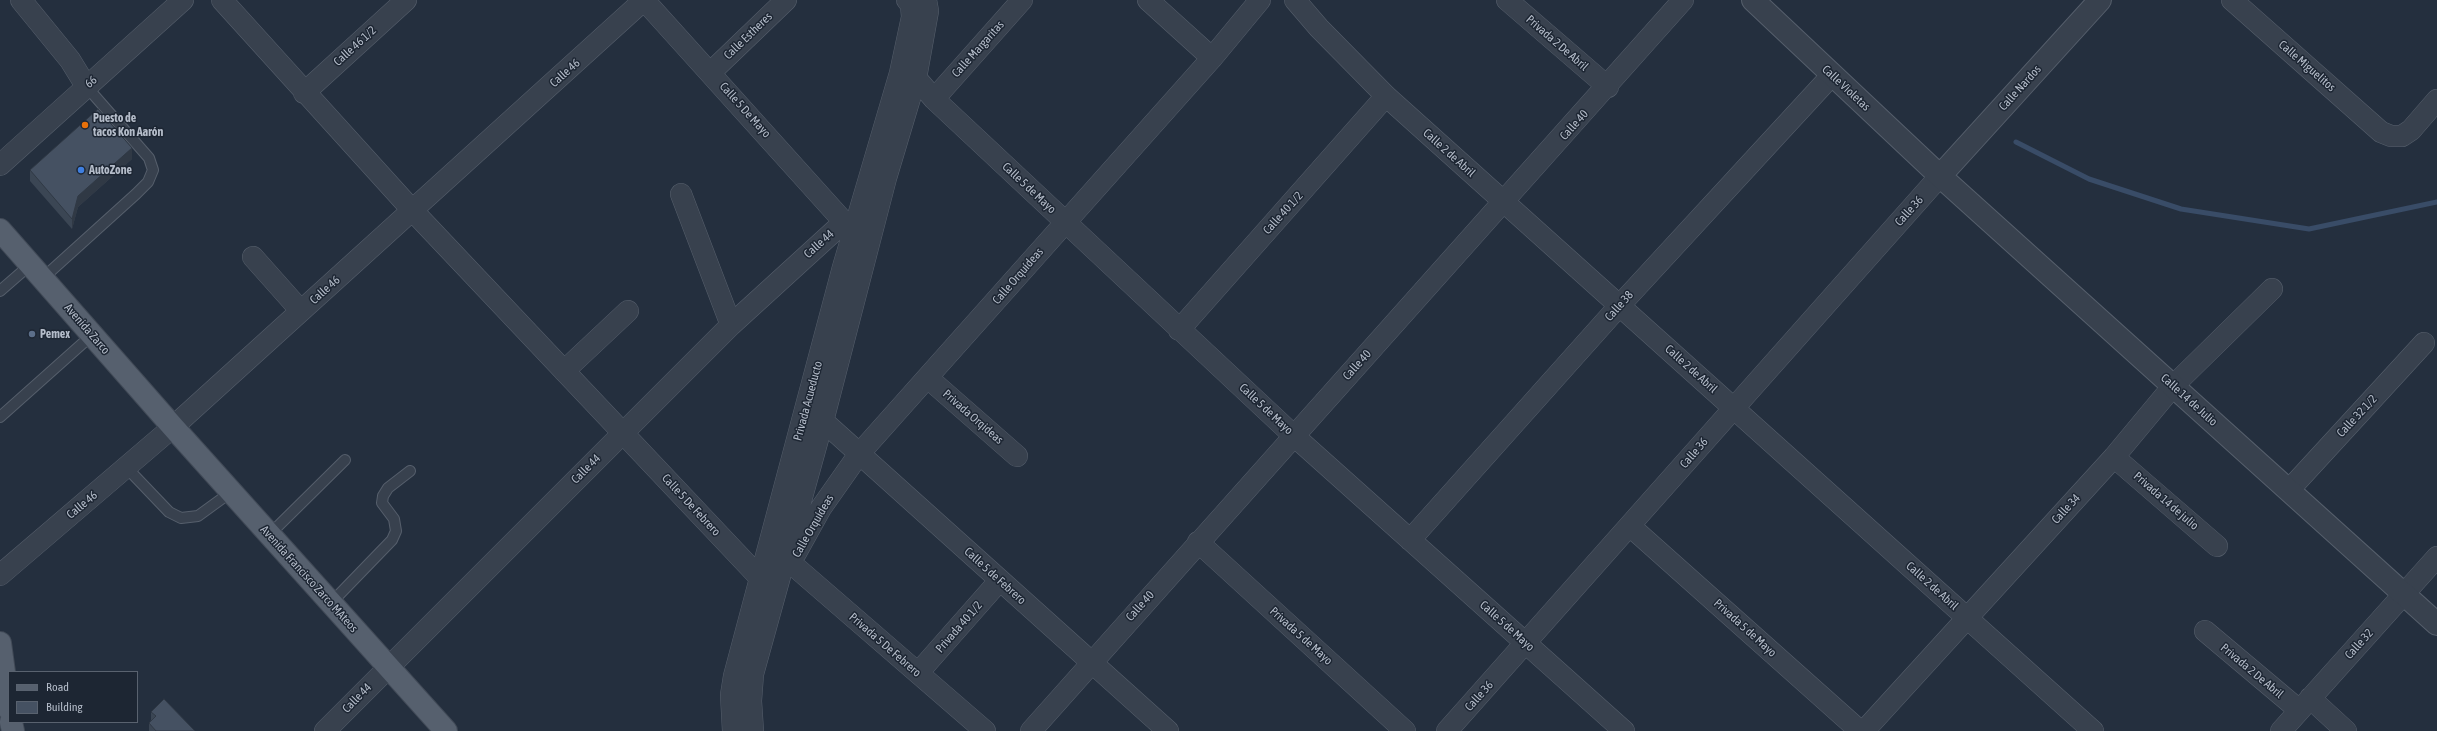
<!DOCTYPE html>
<html>
<head>
<meta charset="utf-8">
<style>
	body { margin:0 }
	#map { position:relative; width:2437px; height:731px; overflow:hidden; background:#242f3e; font-family:"Asap Condensed",sans-serif }
	canvas { display:block }
	.legend { position:absolute; left:8px; top:671px; width:130px; height:52px; box-sizing:border-box; background:#1d2633; border:1px solid #59626f; margin:0; padding:5px 7px; list-style:none; font-size:12px; color:#b4bcc9 }
	.legend li { display:flex; align-items:center; gap:8px; height:20px }
	.legend b { width:20px; border:1px solid #59626f }
</style>
</head>
<body>
<div id="map">
<canvas width="2437" height="731"></canvas>
<ul class="legend">
<li><b style="height:5px;background:#56606e"></b>Road</li>
<li><b style="height:11px;background:#455162"></b>Building</li>
</ul>
</div>
<script>
const ctx = document.querySelector('canvas').getContext('2d');
ctx.lineJoin = 'round';
function poly(rows) {
  const path = new Path2D();
  for (const r of rows) {
    path.moveTo(r[0], r[1]);
    for (let i = 2; i < r.length; i += 2) path.lineTo(r[i], r[i + 1]);
  }
  return path;
}
function trace(path, color, width, dash) {
  ctx.strokeStyle = color;
  ctx.lineWidth = width;
  ctx.lineCap = dash ? 'butt' : 'round';
  ctx.setLineDash(dash || []);
  ctx.stroke(path);
}
function fill(path, color) {
  ctx.fillStyle = color;
  ctx.fill(path, 'evenodd');
}
function label(font, color, halo, rows, align = 'center') {
  ctx.font = font + ' "Asap Condensed",sans-serif';
  ctx.lineWidth = 3;
  ctx.setLineDash([]);
  ctx.textBaseline = 'middle';
  ctx.strokeStyle = halo;
  ctx.fillStyle = color;
  for (const [text, x, y, turn = 0] of rows) {
    ctx.save();
    ctx.translate(x, y);
    ctx.rotate((+turn || 0) * Math.PI / 180);
    ctx.textAlign = isNaN(turn) ? turn : align;
    if (halo) ctx.strokeText(text, 0, 0);
    ctx.fillText(text, 0, 0);
    ctx.restore();
  }
}
trace(poly([
	[2016,142,2089,179,2181,209,2309,229,2437,202]
]), '#394c67', 5);
const service = poly([
	[43,278,136,194,148,182,153,170,149,158,86,86],
	[0,291,31,264],
	[0,417,92,335],
	[126,467,169,512,181,518,198,516,231,492],
	[269,535,345,460],
	[331,603,392,540,396,531,394,519,382,503,383,496,388,488,410,471]
]);
const minor = poly([
	[21,0,70,60,86,86],
	[222,0,413,211,759,577],
	[644,0,844,222],
	[1148,0,1212,58],
	[1295,0,1319,28,1386,96,2093,731],
	[1507,0,1608,87],
	[2232,0,2381,132,2391,136,2402,136,2411,130,2437,100],
	[711,72,786,0],
	[916,78,934,99,1293,435,1624,731],
	[304,93,406,0],
	[934,99,1022,0],
	[0,165,183,0],
	[681,194,731,325],
	[253,257,301,311],
	[1179,330,1386,96],
	[564,371,628,311],
	[928,378,1017,456],
	[823,421,1168,731],
	[2114,457,2217,546],
	[2289,490,2424,343],
	[1630,526,1860,731],
	[1410,540,1620,305,1832,75],
	[1198,542,1405,731],
	[796,553,821,508,859,454,1212,58,1260,0],
	[785,558,985,731],
	[0,575,173,427,644,0],
	[2205,631,2299,710],
	[918,673,1000,580],
	[2310,698,2346,731],
	[325,731,731,325,844,222,857,220],
	[733,731,731,695,734,676,843,267,900,73,912,17,911,5,907,0],
	[753,731,751,701,753,674,823,421,886,178,916,78,928,11,926,0],
	[1031,731,1683,0],
	[1447,731,1940,176],
	[1864,731,2114,457,2173,386,2272,289],
	[2281,731,2437,557]
]);
const tertiary = poly([
	[1753,0,1940,176,2437,624],
	[1940,176,2100,0]
]);
const primary = poly([
	[0,230,173,427,446,731],
	[0,643,9,709],
	[11,722,13,731]
]);
trace(service, '#565f6c', 12);
trace(minor, '#565f6c', 22);
trace(tertiary, '#565f6c', 24);
trace(primary, '#414a57', 24);
trace(service, '#38414e', 10);
trace(minor, '#38414e', 21);
trace(tertiary, '#38414e', 22);
trace(primary, '#56606e', 22);
fill(poly([
	[132,159,78,207,72,229,30,181,30,170],
	[151,712,195,731,149,731,149,723,151,720]
]), '#3b4654');
fill(poly([
	[132,148,132,159,78,207,72,229,72,219,78,196]
]), '#303945');
const building = poly([
	[98,109,132,148,78,196,72,219,30,170,98,109],
	[164,699,195,731,156,731,149,723,156,716,151,712,164,699]
]);
fill(building, '#455162');
trace(building, '#303945', 1);
for (const [x, y, r, color] of [
	[85,125,4,"#e8710a"],
	[81,170,4,"#3f7fe0"],
	[32,334,4,"#5c6f8a"]
]) {
  const dot = new Path2D();
  dot.arc(x, y, r, 0, 2 * Math.PI);
  ctx.fillStyle = color;
  ctx.fill(dot);
  trace(dot, '#1d2633', 1.5);
}
label('12px', '#b4bcc9', '#1d2633', [
	["Calle Estheres",748,36,-44],
	["Privada 2 De Abril",1557,43,41],
	["Calle 46 1/2",355,46,-42],
	["Calle Margaritas",978,49,-48],
	["Calle Miguelitos",2307,66,41],
	["Calle 46",565,73,-42],
	["66",91,82,-42],
	["Calle Violetas",1846,88,43],
	["Calle Nardos",2020,88,-48],
	["Calle 5 De Mayo",745,110,48],
	["Calle 40",1574,125,-48],
	["Calle 2 de Abril",1449,153,42],
	["Calle 5 de Mayo",1029,188,43],
	["Calle 36",1909,211,-48],
	["Calle 40 1/2",1283,213,-48],
	["Calle 44",819,244,-42],
	["Calle Orquídeas",1018,276,-49],
	["Calle 46",325,290,-42],
	["Calle 38",1619,306,-48],
	["Avenida Zarco",87,329,49],
	["Calle 40",1357,365,-48],
	["Calle 2 de Abril",1691,369,42],
	["Calle 14 de Julio",2189,400,42],
	["Privada Acueducto",808,401,-75],
	["Calle 5 de Mayo",1266,409,43],
	["Calle 32 1/2",2357,416,-47],
	["Privada Orqideas",973,417,41],
	["Calle 36",1694,453,-49],
	["Calle 44",586,469,-45],
	["Privada 14 de julio",2166,501,41],
	["Calle 46",82,505,-40],
	["Calle 5 De Febrero",691,505,47],
	["Calle 34",2066,509,-47],
	["Calle Orquídeas",813,526,-60],
	["Calle 5 de Febrero",995,576,42],
	["Avenida Francisco Zarco MAteos",309,579,48],
	["Calle 2 de Abril",1932,586,42],
	["Calle 40",1140,606,-48],
	["Calle 5 de Mayo",1507,626,42],
	["Privada 40 1/2",959,627,-49],
	["Privada 5 de Mayo",1745,628,42],
	["Privada 5 de Mayo",1301,636,42],
	["Calle 32",2359,644,-48],
	["Privada 5 De Febrero",885,645,41],
	["Privada 2 De Abril",2252,671,40],
	["Calle 36",1479,696,-48],
	["Calle 44",357,698,-46]
]);
label('bold 12px', '#b4bcc9', '#1d2633', [
	["Puesto de",93,118],
	["tacos Kon Aarón",93,132],
	["AutoZone",89,170],
	["Pemex",40,334]
], 'left');
</script>
</body>
</html>
